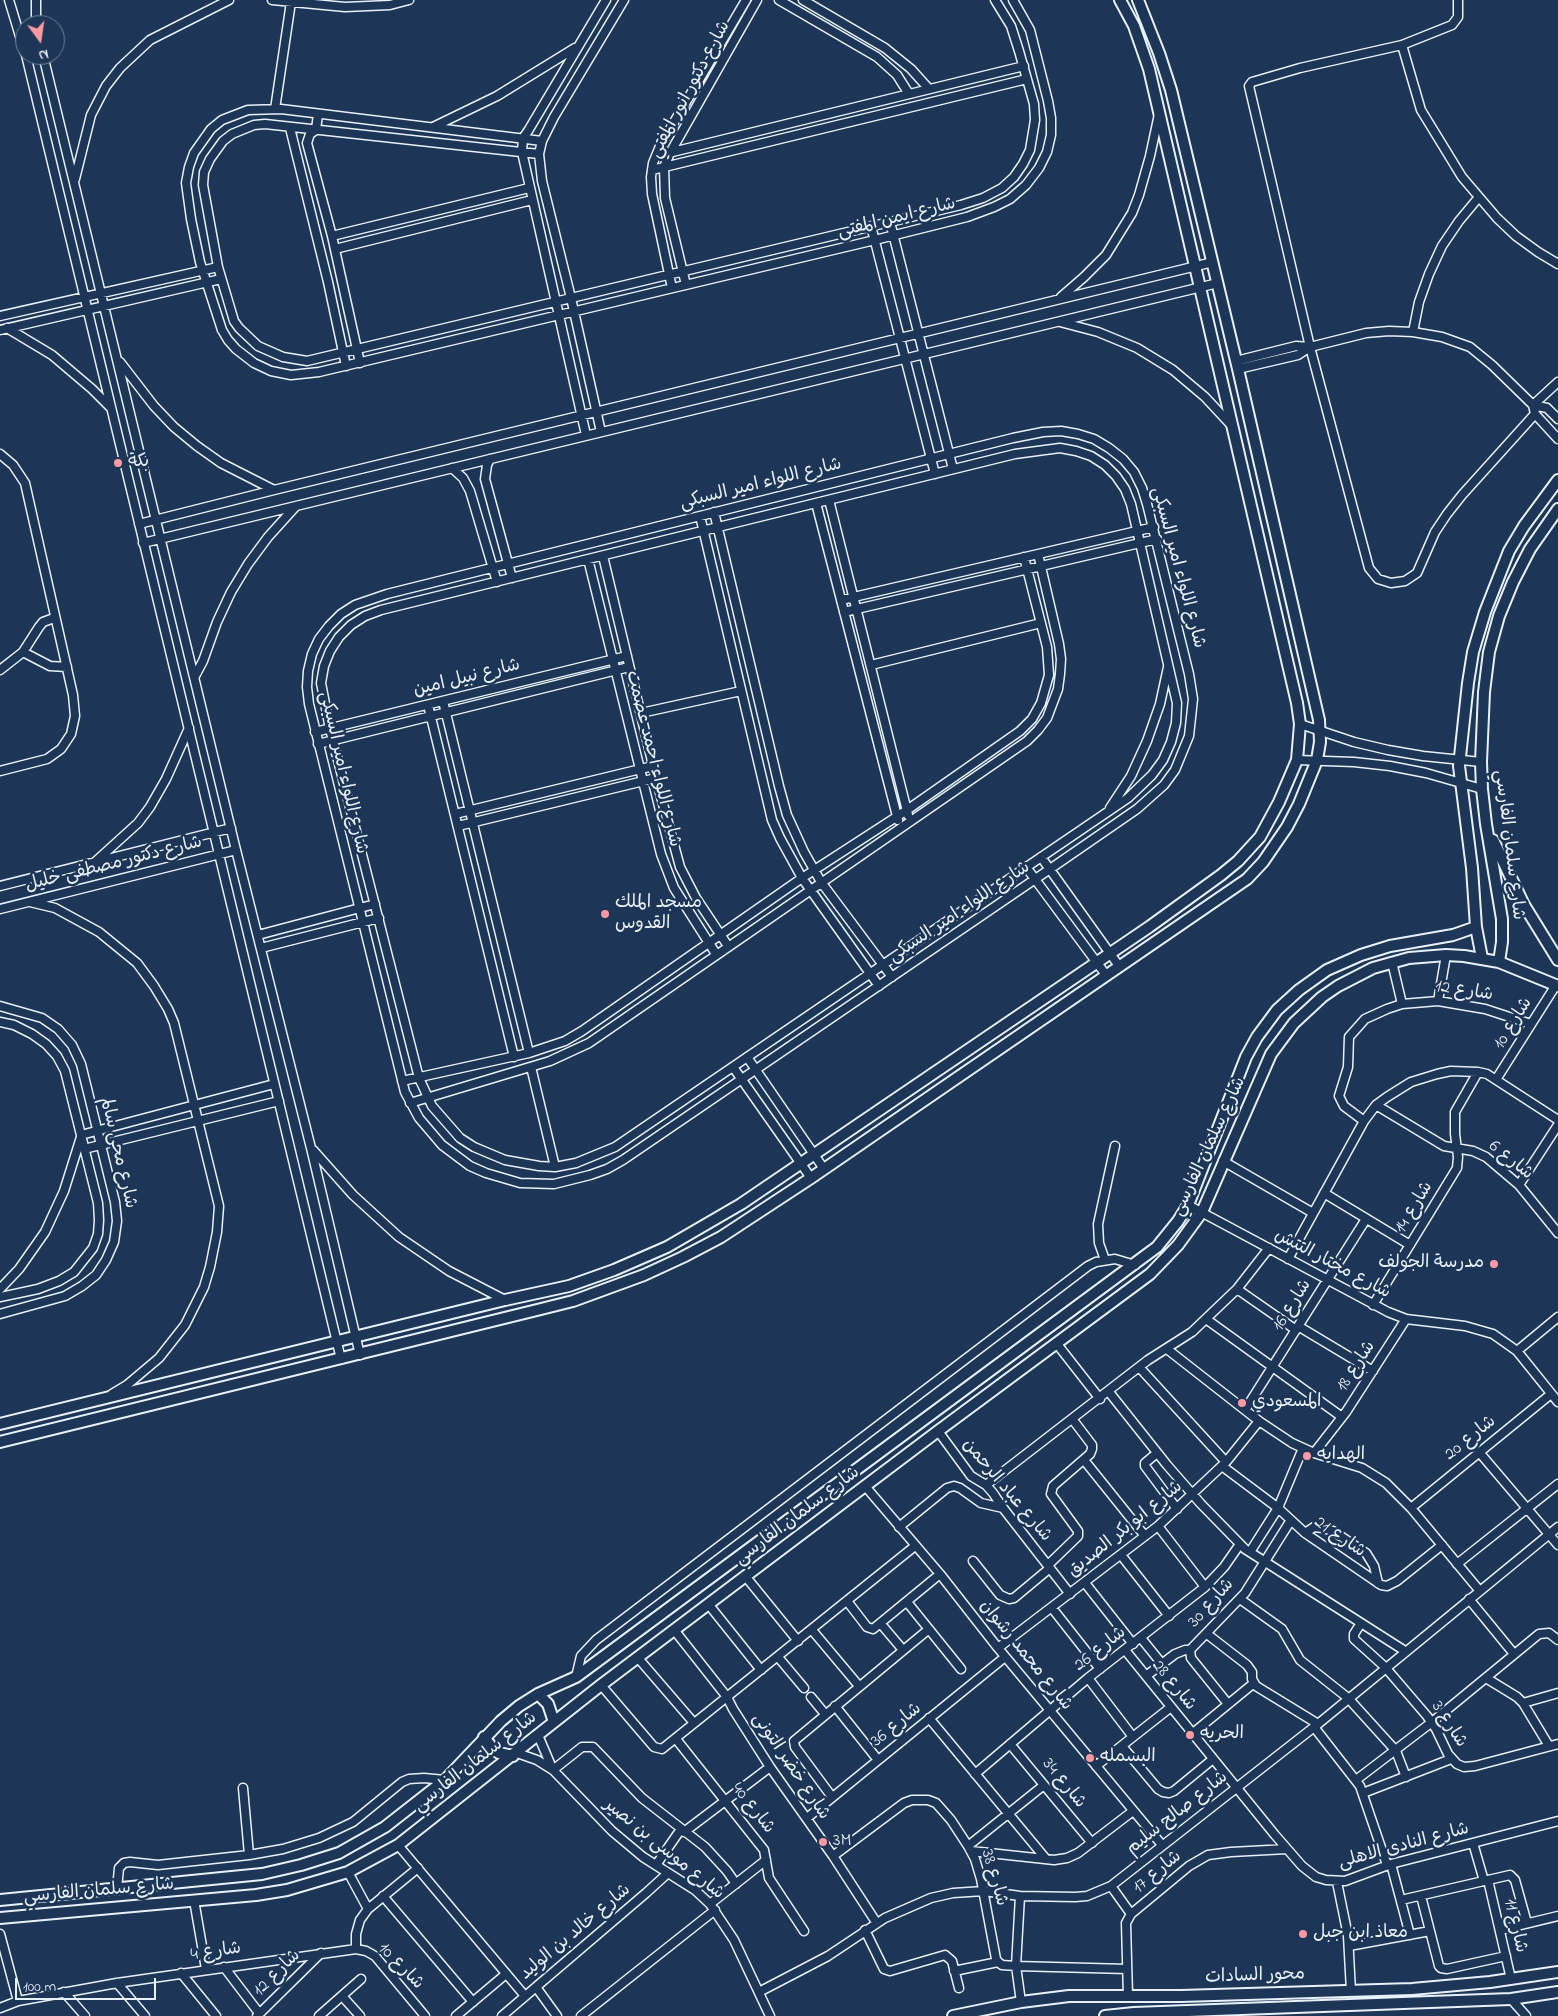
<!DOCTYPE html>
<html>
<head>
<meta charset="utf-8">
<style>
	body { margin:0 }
	#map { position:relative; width:1558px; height:2016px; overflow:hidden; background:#1d3557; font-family:"Indie Flower",sans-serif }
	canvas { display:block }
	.north { position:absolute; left:15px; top:15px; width:50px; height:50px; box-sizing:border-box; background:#1d3557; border:1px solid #6e8097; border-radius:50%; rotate:166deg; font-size:14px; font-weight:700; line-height:20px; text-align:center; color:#e8f1f8 }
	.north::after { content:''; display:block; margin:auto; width:18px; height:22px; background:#ff9aa2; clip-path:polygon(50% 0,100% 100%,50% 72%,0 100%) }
	.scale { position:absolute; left:15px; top:1978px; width:141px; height:22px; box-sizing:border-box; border:2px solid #e8f1f8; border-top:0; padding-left:6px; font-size:15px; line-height:18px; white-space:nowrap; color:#e8f1f8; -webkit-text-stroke:4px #1d3557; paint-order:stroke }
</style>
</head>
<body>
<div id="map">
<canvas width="1558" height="2016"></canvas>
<div class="north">N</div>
<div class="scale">100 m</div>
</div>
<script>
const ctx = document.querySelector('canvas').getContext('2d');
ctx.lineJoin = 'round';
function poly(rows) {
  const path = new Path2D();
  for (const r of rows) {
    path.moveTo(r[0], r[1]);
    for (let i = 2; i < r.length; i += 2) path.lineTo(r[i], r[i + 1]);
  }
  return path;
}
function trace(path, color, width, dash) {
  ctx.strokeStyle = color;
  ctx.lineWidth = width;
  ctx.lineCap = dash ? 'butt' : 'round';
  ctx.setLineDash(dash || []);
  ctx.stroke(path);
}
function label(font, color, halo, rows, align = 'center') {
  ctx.font = font + ' "Indie Flower","Playpen Sans Arabic",sans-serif';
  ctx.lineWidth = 5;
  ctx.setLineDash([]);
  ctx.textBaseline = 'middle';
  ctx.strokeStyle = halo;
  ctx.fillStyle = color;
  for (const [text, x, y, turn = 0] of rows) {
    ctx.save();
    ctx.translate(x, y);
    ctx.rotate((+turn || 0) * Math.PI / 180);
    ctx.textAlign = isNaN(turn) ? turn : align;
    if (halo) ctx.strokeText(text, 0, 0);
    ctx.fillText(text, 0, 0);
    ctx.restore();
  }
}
const minor = poly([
	[9,0,25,53],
	[36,0,36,25],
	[272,0,345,7,390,5,409,0],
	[779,0,877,57,897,75,909,94],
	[803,0,885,48,911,69,929,89],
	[1458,0,1458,17,1452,25,1402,45,1300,68,1252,82,1249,86,1310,347,1369,568,1378,579,1391,583,1405,581,1417,573,1435,532,1447,514,1462,495,1535,414],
	[1402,45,1421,110,1462,177,1497,218,1516,236,1538,252,1558,264],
	[26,55,341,1359],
	[43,55,236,850,311,1148,360,1355],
	[275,109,291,2],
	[318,114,316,130,310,134,307,143,332,236,360,363],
	[433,127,497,96,575,48],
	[290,128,328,282,346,366],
	[542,141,281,109,248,110,222,120,211,129,194,153,189,167,186,183,191,219,200,262,222,330,228,340,236,349,254,363,271,371,291,375,319,372,875,240,967,217,994,207,1010,199,1026,185,1039,168,1047,152,1051,135,1051,118,1048,101,1030,30,1013,0],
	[539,154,265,124,254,125,232,134,223,141,210,159,204,172,203,185,218,267,234,321,239,328,258,346,283,357,307,361,961,205,983,198,1002,188,1014,177,1023,164,1030,150,1035,120,1034,104,1019,51,1011,26,995,0],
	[656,156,1024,66],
	[652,170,1027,79],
	[75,179,91,115,106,86,120,68,150,40,229,0],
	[890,222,953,469],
	[871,226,935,474],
	[332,236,529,188],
	[335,249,532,200],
	[686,285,665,198,664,167,670,153,757,0],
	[672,288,652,194,651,177,653,163,660,146,746,0],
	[1061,297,1084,277,1106,255,1132,213,1139,195,1150,156,1159,114],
	[0,316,218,267],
	[1060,322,1098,332,1137,348,1173,370,1205,397,1232,426],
	[7,328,52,355,92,389,110,407],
	[0,330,221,279],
	[1413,332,1419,302,1429,274,1442,246,1459,221,1479,197],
	[1236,361,1296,346,1310,347],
	[120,362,154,406,174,427,197,446,221,463,274,490],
	[1238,369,1298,355,1310,347,1366,333,1389,331,1413,332,1442,337,1470,347,1492,365,1533,405,1558,382],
	[1558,419,1547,408,1533,405,1535,414,1558,439],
	[1061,431,1078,434,1094,439,1109,448,1123,459,1134,472,1142,488,1147,504,1189,674,1193,699,1189,736,1175,770,1164,785,1137,809,1050,869,623,1160,607,1169,590,1175,554,1184,520,1183,486,1173,470,1166,442,1145,419,1118,405,1092,309,704,307,687,308,671,312,654,319,639,329,626,341,614,355,605,387,594,1013,438,1043,432,1061,431],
	[601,432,571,298,542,181,539,154,542,141,554,117,624,0],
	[586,435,522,152,523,138,528,131,606,0],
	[1060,448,1076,451,1091,456,1105,465,1116,476,1125,489,1131,504,1177,703,1176,723,1171,742,1163,760,1152,775,1128,798,615,1147,576,1163,555,1167,539,1166,505,1160,474,1147,460,1138,432,1106,419,1078,330,729,321,683,324,666,330,651,339,637,351,625,365,616,381,610,1015,454,1060,448],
	[0,454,13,465,25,483,73,695,75,716,71,734,61,749,47,759,0,771],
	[490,459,487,465,485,479,512,578],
	[452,468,463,478,470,491,497,582],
	[829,500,908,815],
	[816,503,898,820],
	[714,512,779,786,787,815,804,852,821,882,892,977],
	[700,516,772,820,780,838,802,878,879,986],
	[139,524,274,490,1213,262],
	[143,543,1218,283],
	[603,556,656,778,680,867,696,898,728,946],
	[588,559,661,854,674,888,716,954],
	[841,600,1154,527],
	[844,612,1157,539],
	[23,652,50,666,67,667],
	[871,665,1041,623],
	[0,670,23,652,39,627,43,622,54,618],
	[195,676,203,661,217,622,231,592,248,564,268,537,296,506],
	[443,701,529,1053],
	[428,705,514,1057],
	[641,713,741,691],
	[1300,724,1354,742,1388,750,1423,756,1481,762],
	[315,732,627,656],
	[318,744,629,667],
	[1297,760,1354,762,1390,766,1426,773,1482,789],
	[1110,808,1131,776,1147,741,1160,704,1168,667],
	[455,814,653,766],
	[458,826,656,778],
	[1041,857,1119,966],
	[95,862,138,823,150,807,166,779,189,728],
	[1026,867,1106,975],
	[0,886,231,828],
	[30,902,55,908,99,932,137,963,154,986,168,1009,174,1023,219,1206,217,1232,210,1267,204,1287,185,1325,159,1358,127,1385,112,1394],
	[0,909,236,850],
	[258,935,375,904],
	[261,948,379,918],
	[1392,962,1402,1004],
	[1438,1001,1446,955],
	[0,1006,42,1018,58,1029,72,1045,81,1064,115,1202,117,1221,114,1242,106,1260,96,1275,82,1286,65,1296,0,1314],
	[0,1022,14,1025,32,1034,46,1044,57,1056,65,1071,98,1203,99,1220,98,1234,93,1248,74,1272,59,1281,38,1289,0,1297],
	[747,1057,824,1169],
	[531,1067,555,1167],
	[733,1067,811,1178],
	[1497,1078,1556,985],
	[402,1081,529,1053,565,1041,582,1031,802,878,907,810,1020,731,1032,719,1041,703,1049,675,1047,647,1024,557],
	[410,1103,550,1061,589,1043,1027,741,1038,730,1047,718,1058,689,1060,674,1061,659,1059,644,1038,554],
	[1376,1105,1444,1146,1473,1151,1486,1157,1519,1185,1558,1233],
	[1364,1121,1344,1106,1339,1096,1348,1067,1349,1037,1365,1019,1387,1009,1402,1004,1438,1001,1485,1009,1531,1024],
	[81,1135,274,1084],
	[84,1149,279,1101],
	[313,1150,353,1195,399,1237,449,1271,505,1300],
	[1223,1161,1313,1213],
	[1519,1185,1558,1125],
	[1324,1193,1410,1245],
	[1188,1205,1388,1312,1406,1319,1465,1326,1493,1334,1517,1351,1558,1402],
	[1288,1259,1364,1121,1376,1105,1387,1097,1411,1082,1437,1074,1451,1071,1478,1072,1487,1074,1558,1120],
	[1105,1260,1099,1243,1098,1224,1115,1146],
	[0,1289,19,1269,45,1232,64,1191,81,1137],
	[1237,1289,1296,1330],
	[1373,1305,1457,1168,1458,1157,1455,1134,1455,1112,1478,1072],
	[1206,1319,1342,1417],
	[1298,1326,1373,1371],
	[1057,1344,1100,1399],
	[1167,1349,1259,1421,1292,1443,1314,1453,1362,1468,1386,1483,1411,1508,1479,1590],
	[1517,1351,1558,1317],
	[1139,1367,1226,1462],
	[1109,1392,1167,1465,1201,1504,1245,1549,1405,1651],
	[1245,1410,1366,1219],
	[938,1431,971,1476,986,1485,993,1493,1003,1508,1070,1594],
	[1479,1452,1558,1545],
	[1157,1453,1145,1463,1145,1466,1177,1509],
	[1314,1453,1346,1412,1406,1319],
	[1084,1460,1145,1536],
	[1222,1466,1278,1508,1305,1533,1381,1585,1387,1586,1397,1581,1442,1545],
	[986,1485,1148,1360,1192,1332,1237,1289,1269,1248],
	[865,1486,940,1574,998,1648,1162,1845],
	[1411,1508,1551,1394],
	[1158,1526,1205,1587],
	[899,1527,947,1488,954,1486,960,1488,981,1503,1003,1508],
	[1305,1533,1314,1527,1323,1528,1333,1531,1366,1553,1374,1566,1378,1583],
	[1250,1552,1278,1508,1303,1448],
	[1121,1555,1169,1616],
	[973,1561,1000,1595,1009,1599,1014,1598,1050,1568],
	[1457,1564,1558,1484],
	[1048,1565,1078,1536,1078,1531,1051,1494,1053,1486,1090,1454,1092,1449,1092,1445,1073,1420],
	[746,1577,798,1641],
	[1085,1583,1133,1644],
	[1240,1599,1282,1629,1300,1660,1348,1698,1396,1751,1406,1777],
	[1469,1599,1514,1654],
	[847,1601,867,1627,873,1629,940,1574],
	[907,1602,961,1669],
	[709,1605,761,1670],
	[1052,1608,1100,1669],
	[1361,1623,1354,1634,1354,1639,1385,1667,1427,1716,1436,1729,1448,1754,1457,1764,1464,1767,1475,1766,1558,1744],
	[881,1624,903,1650],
	[812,1630,859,1686],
	[675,1631,727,1697,733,1709,770,1767,833,1856,876,1922],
	[1207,1634,1247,1665,1252,1672,1252,1679,1256,1686,1318,1724],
	[1141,1638,1162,1664],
	[998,1648,1158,1526,1226,1462,1259,1421],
	[1125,1650,1275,1835,1302,1866,1316,1877,1326,1880,1345,1881,1391,1864,1558,1821],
	[778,1657,804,1688],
	[638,1658,694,1723],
	[1146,1676,1175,1654,1185,1650,1190,1650],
	[576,1677,581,1656,596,1640,1088,1266,1096,1262,1115,1259,1135,1265],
	[1088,1678,1133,1737],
	[1486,1678,1517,1697,1523,1703,1549,1746],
	[601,1685,654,1747,662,1749,915,1546],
	[811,1697,825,1714],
	[1523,1703,1558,1693],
	[1228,1704,1191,1658,1190,1650,1245,1593,1291,1520],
	[835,1706,878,1760],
	[929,1718,1046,1859],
	[1314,1727,1360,1786,1387,1865],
	[1193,1733,1254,1683],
	[538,1735,552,1768],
	[676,1739,764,1850,769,1878,804,1931],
	[1010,1744,1092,1843],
	[1122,1746,1158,1789,1163,1792,1169,1793,1174,1791,1213,1759],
	[517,1753,537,1760,553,1770,612,1831,643,1857,695,1890,710,1904,734,1940,770,2016],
	[1096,1766,1171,1707],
	[553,1770,582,1747,593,1747,642,1798,705,1847,727,1871,736,1884],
	[975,1774,1088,1678,1205,1587,1224,1567,1240,1544],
	[1356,1780,1432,1722,1539,1634,1549,1633,1558,1640],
	[243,1788,249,1855],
	[1363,1793,1451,1759],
	[832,1797,795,1747,794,1741,929,1629],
	[807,1818,1005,1657],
	[684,1832,770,1767],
	[1473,1843,1484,1881],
	[398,1845,525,1996],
	[968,1846,1044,1785],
	[971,1851,1054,1860,1067,1858,1078,1853,1133,1811],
	[833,1856,904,1803,912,1800,928,1800,936,1803,951,1820,968,1846,975,1859,981,1879,996,1959,998,1962,1002,1965,1016,1966,1127,1969],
	[1391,1864,1410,1935],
	[656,1865,681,1829],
	[348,1872,368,1909],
	[1488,1880,1511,1979],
	[1337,1882,1348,1936,1351,1991],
	[1111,1886,1131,1914],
	[117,1889,119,1868,124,1863,130,1862,158,1865,249,1855,283,1849,319,1838,353,1822,402,1782,409,1779,424,1778,445,1780],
	[383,1896,473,2002],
	[1020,1896,1016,1966,1021,2002],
	[1421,1896,1439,1966,1441,1968,1447,1969,1506,1956],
	[194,1900,206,1969],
	[1401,1900,1510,1875,1515,1880,1527,1923],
	[710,1904,766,1860],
	[865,1930,884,1969,890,1971,945,1955,952,1961,959,1988],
	[1500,1930,1558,1916],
	[0,1934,18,2001],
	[1349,1946,1430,1931],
	[356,1949,356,1934,360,1920,368,1909,418,1868],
	[224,1967,259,2013],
	[954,1971,998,1962],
	[181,1973,216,2016],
	[117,1983,145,2016],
	[536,1987,557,2016],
	[64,1992,85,2016],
	[759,1992,828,1956,885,1918,931,1898,953,1893,984,1891,1020,1896,1075,1897,1087,1896,1111,1886,1318,1724,1558,1527],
	[342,1996,360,2016],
	[1128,1996,1126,1923,1131,1914,1189,1866,1208,1855,1231,1852,1287,1849],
	[1511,1999,1526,2016],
	[0,2008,18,2001,117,1983,356,1949,366,1951,375,1956,425,2016],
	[257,2016,321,1953],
	[319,2016,361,1979],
	[456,2016,506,1974],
	[502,2016,646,1893,668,1873],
	[581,2016,715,1910]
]);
const tertiary = poly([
	[1493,840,1524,905,1558,960],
	[1482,958,1476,927,1472,868,1459,766,1468,683,1473,652,1485,612,1509,551,1524,526,1558,480],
	[1499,962,1502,942,1502,919,1486,824,1482,789,1481,762,1484,692,1489,652,1499,616,1513,582,1530,549,1558,509],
	[0,1424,505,1300,569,1286,614,1270,667,1247,741,1204,1149,927,1221,875,1238,861,1260,837,1279,802,1297,760,1300,724,1297,703,1149,69,1134,26,1120,0],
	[0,1442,537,1310,573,1301,644,1275,683,1257,721,1237,811,1178,1247,879,1263,862,1287,827,1299,804,1317,760,1320,742,1319,720,1238,369,1171,90,1159,53,1138,0],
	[538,1694,548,1704,554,1722],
	[484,1737,493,1749,499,1753,513,1756],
	[0,1900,262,1874,301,1865,339,1853,385,1827,445,1780,501,1721,519,1706,538,1694,576,1677,1157,1247,1178,1221,1188,1205,1246,1057,1257,1037,1277,1010,1299,990,1327,970,1361,955,1390,946,1453,935,1476,927],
	[0,1918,256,1895,287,1890,348,1872,398,1845,601,1685,938,1431,1150,1274,1178,1245,1202,1212,1271,1054,1294,1023,1322,997,1338,986,1373,968,1409,958,1446,955,1464,956,1499,962,1558,986],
	[953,2016,1021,2002,1069,1996,1181,1996,1412,1989,1490,1982,1558,1972],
	[1105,2016,1134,2013,1511,1999,1558,1992]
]);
trace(minor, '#e8f1f8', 11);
trace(tertiary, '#e8f1f8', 14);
trace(minor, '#1d3557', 8);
trace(tertiary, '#1d3557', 10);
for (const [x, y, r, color] of [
	[118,463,5,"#ff9aa2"],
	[605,914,5,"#ff9aa2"],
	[1494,1264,5,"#ff9aa2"],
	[1242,1403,5,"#ff9aa2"],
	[1307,1456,5,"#ff9aa2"],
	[1190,1735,5,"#ff9aa2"],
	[1090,1758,5,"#ff9aa2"],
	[823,1842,5,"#ff9aa2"],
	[1303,1934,5,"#ff9aa2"]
]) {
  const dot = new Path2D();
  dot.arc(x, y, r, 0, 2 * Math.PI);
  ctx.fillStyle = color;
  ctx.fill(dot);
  trace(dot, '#1d3557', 2);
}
label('18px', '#e8f1f8', '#1d3557', [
	["شارع دكتور انور المفتي",691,90,-62],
	["شارع ايمن المفتى",897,219,-14],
	["شارع اللواء امير السبكى",761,485,-14],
	["شارع اللواء امير السبكى",1177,568,75],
	["شارع نبيل امين",467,679,-14],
	["شارع اللواء احمد عصمت",652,759,76],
	["شارع اللواء امير السبكى",342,773,77],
	["شارع سلمان الفارسي",1508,845,83],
	["شارع دكتور مصطفى خليل",114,865,-14],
	["شارع اللواء امير السبكى",960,913,-34],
	["شارع 12",1464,992,9],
	["شارع 10",1514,1024,-58],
	["شارع سلمان الفارسي",1210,1147,-65],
	["شارع محى سالم",117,1153,77],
	["شارع 6",1510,1161,39],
	["شارع 14",1415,1208,-59],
	["شارع مختار التتش",1332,1265,28],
	["شارع 16",1293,1306,-58],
	["شارع 18",1357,1367,-57],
	["شارع 20",1471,1439,-39],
	["شارع عباد الرحمن",1006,1491,50],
	["شارع سلمان الفارسي",798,1517,-37],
	["شارع ابو بكر الصديق",1126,1530,-39],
	["شارع 21",1339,1538,35],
	["شارع 30",1212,1604,-48],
	["شارع 26",1101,1650,-38],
	["شارع محمد رشوان",1025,1656,51],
	["شارع 28",1173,1686,51],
	["شارع 3",1448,1725,57],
	["شارع 36",897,1726,-39],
	["شارع سلمان الفارسي",476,1763,-38],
	["شارع خضر التونى",790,1767,56],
	["شارع 34",1063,1784,51],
	["شارع 40",752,1809,52],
	["شارع صالح سليم",1178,1814,-38],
	["شارع النادى الاهلى",1404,1847,-15],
	["شارع موسى بن نصير",663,1850,39],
	["شارع 17",1158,1873,-39],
	["شارع 38",993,1878,74],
	["شارع سلمان الفارسي",99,1892,-5],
	["شارع 11",1514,1926,77],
	["شارع خالد بن الوليد",576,1933,-40],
	["شارع 4",216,1953,-8],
	["شارع 10",400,1967,46],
	["شارع 12",278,1974,-45],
	["محور السادات",1255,1977,-2]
]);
label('18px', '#e8f1f8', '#1d3557', [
	["بكة",128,463],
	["مسجد الملك",615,904],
	["القدوس",615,925],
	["مدرسة الجولف",1484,1264,"right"],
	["المسعودي",1252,1403],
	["الهدايه",1317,1456],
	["الحريه",1200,1735],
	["البسمله",1100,1758],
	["3M",833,1842],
	["معاذ ابن جبل",1313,1934]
], 'left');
</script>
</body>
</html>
